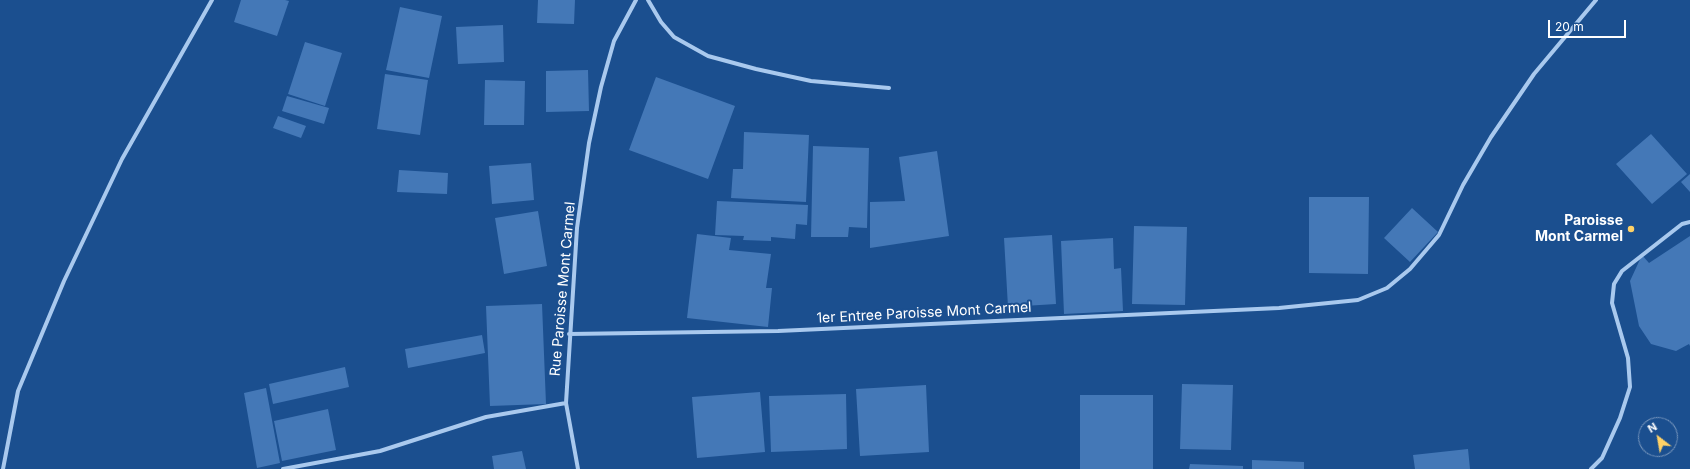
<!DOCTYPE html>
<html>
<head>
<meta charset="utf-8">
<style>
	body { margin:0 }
	#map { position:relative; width:1690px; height:469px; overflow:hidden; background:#1b4f8f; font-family:Inter,sans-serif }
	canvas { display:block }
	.north { position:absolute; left:1638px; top:417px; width:40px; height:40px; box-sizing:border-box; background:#1b4f8f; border:1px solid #7695bc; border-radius:50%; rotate:329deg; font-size:11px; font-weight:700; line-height:16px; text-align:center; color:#fff }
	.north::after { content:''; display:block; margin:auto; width:14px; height:18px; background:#ffd166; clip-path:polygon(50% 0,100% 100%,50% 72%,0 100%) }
	.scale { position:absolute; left:1548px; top:20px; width:78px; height:18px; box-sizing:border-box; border:2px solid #fff; border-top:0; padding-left:5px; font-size:12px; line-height:14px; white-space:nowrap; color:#fff; -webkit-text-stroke:3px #1b4f8f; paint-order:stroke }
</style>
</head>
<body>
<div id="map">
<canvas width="1690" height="469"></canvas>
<div class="north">N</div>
<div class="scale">20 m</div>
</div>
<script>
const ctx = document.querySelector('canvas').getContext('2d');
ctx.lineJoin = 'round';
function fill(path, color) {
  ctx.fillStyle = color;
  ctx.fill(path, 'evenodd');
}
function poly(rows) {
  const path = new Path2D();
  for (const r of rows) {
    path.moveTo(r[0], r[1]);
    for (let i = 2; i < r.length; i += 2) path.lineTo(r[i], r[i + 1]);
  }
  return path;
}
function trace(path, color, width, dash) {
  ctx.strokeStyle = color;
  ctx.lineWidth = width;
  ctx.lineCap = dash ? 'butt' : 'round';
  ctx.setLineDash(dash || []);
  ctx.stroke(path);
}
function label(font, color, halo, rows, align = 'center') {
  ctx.font = font + ' Inter,sans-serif';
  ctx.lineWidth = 4;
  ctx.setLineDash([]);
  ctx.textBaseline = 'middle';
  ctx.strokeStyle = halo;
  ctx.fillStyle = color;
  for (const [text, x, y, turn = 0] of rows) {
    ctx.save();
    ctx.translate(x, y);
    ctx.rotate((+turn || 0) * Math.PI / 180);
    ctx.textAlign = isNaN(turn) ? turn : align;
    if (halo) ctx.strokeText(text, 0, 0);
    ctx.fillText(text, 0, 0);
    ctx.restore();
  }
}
fill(poly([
	[241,0,285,0,289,1,277,36,234,22],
	[538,0,575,0,574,24,537,23],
	[400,7,442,16,429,78,386,70],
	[503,25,504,62,458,64,456,27],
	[305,42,342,53,325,106,288,94],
	[588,70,589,111,546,112,546,71],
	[385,74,428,80,420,135,377,129],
	[656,77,735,106,708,179,629,150],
	[485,80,525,81,524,125,484,125],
	[287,96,329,108,324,124,282,111],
	[278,116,306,126,301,138,273,128],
	[744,132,809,135,806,202,731,198,733,169,743,169],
	[1651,134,1687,174,1652,204,1616,164],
	[813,146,869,148,867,228,849,227,848,237,811,237],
	[937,151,949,236,870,248,870,202,905,201,899,157],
	[531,163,534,200,492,204,489,166],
	[399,170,448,173,447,194,397,192],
	[1690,174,1690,192,1681,182],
	[1309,197,1369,197,1368,274,1309,273],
	[717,201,808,205,807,225,796,224,795,239,771,237,771,241,743,240,744,236,715,235],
	[1412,208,1438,232,1410,262,1384,238],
	[538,211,547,266,504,274,495,218],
	[1134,226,1187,227,1185,305,1132,304],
	[697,234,731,238,729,250,771,254,766,288,772,288,768,327,687,318],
	[1052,235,1056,304,1008,307,1004,238],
	[1690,236,1690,346,1689,344,1676,351,1651,344,1639,326,1630,281,1642,255,1649,263],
	[1113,238,1114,269,1121,268,1123,311,1064,314,1061,241],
	[542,304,546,404,490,406,486,306],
	[482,335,485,353,408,368,405,349],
	[345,367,349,387,273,404,269,384],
	[1182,384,1233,385,1231,450,1180,449],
	[926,385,929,452,860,456,856,389],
	[266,388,280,463,257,468,244,393],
	[760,392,765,452,697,458,692,397],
	[846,394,847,449,771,452,769,396],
	[1080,395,1153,395,1153,469,1080,469],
	[328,409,336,450,282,461,274,421],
	[1468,449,1470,469,1415,469,1413,455],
	[522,451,526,469,494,469,492,456],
	[1252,460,1304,462,1304,469,1252,469],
	[1190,464,1243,466,1243,469,1189,469]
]), '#4478b7');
trace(poly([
	[648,0,661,22,674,37,708,56,756,69,811,81,889,88],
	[569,334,778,331,1279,308,1358,300,1387,288,1410,269,1439,235,1463,185,1491,137,1534,74,1596,0],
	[3,469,18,391,64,281,122,159,212,0],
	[283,469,380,451,486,417,566,403],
	[578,469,566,403,577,228,589,143,601,87,614,41,636,0],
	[1591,469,1602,458,1620,418,1630,387,1628,358,1612,303,1614,284,1622,271,1682,224,1690,222]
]), '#a9c9ee', 4);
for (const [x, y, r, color] of [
	[1631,229,4,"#ffd166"]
]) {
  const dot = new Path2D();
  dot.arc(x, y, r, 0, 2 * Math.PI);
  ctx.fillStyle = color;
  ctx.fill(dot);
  trace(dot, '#1b4f8f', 1.5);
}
label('bold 14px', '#fff', '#1b4f8f', [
	["Paroisse",1623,221],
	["Mont Carmel",1623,237]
], 'right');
label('14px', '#fff', '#1b4f8f', [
	["Rue Paroisse Mont Carmel",563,289,-85],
	["1er Entree Paroisse Mont Carmel",924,313,-3]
]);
</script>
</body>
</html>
